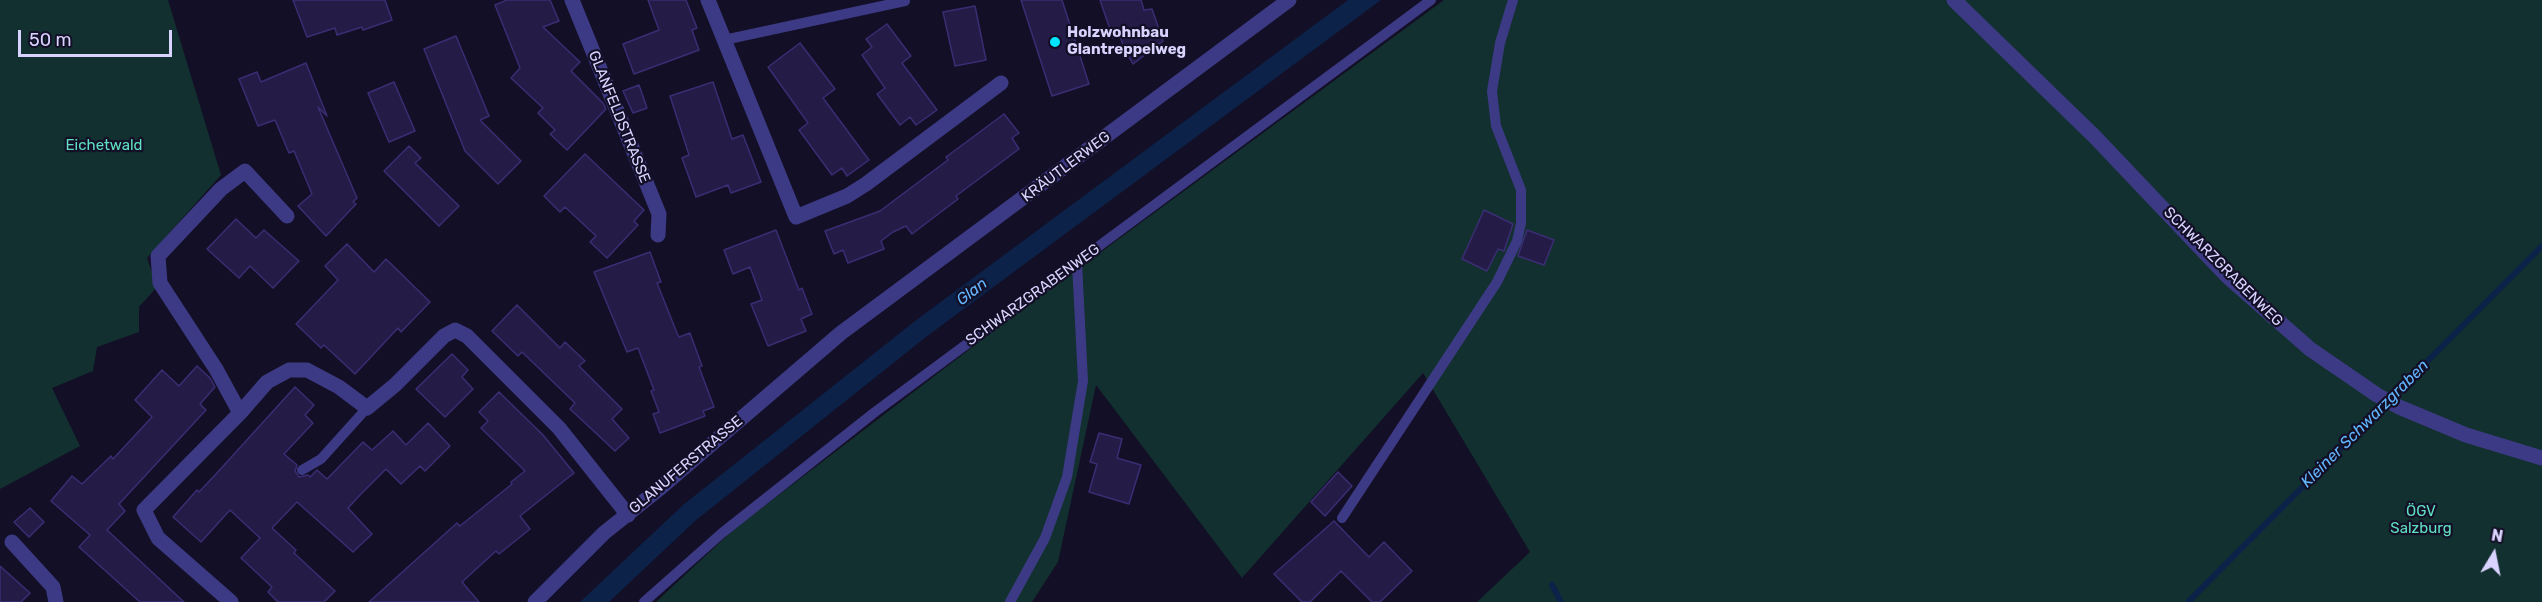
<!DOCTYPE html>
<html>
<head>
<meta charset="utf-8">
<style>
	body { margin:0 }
	#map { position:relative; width:2542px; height:602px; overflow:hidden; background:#130f26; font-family:Rubik,sans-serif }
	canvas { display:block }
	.north { position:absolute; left:2464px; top:524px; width:60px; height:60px; -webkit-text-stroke:4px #130f26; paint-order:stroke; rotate:10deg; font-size:16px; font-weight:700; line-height:24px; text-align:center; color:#d9d4ff }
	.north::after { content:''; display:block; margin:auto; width:21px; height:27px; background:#d9d4ff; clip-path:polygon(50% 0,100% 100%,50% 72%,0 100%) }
	.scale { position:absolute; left:18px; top:30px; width:154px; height:27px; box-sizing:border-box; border:3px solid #d9d4ff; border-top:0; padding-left:8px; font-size:18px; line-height:21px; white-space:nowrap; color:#d9d4ff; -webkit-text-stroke:4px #130f26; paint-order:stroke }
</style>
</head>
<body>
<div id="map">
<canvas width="2542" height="602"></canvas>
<div class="north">N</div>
<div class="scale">50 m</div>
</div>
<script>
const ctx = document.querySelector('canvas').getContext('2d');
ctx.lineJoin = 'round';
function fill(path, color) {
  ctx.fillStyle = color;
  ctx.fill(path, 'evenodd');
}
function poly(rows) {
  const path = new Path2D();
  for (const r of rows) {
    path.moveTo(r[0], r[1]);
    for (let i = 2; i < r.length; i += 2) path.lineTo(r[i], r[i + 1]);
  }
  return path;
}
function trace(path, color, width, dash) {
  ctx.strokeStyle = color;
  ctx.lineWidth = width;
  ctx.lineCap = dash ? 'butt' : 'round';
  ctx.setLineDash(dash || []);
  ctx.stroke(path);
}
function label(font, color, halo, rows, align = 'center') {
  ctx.font = font + ' Rubik,sans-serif';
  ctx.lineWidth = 4.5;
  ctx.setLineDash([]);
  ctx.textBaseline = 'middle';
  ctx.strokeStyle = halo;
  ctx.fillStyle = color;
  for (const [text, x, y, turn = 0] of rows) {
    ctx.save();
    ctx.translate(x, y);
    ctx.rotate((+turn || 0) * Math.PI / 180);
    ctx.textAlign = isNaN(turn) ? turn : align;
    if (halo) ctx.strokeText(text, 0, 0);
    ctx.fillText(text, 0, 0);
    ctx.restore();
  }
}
fill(poly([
	[0,0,168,0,221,175,147,258,157,287,139,307,139,332,97,347,93,371,52,388,80,446,0,489],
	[1444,0,2542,0,2542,602,1477,602,1530,552,1423,373,1242,578,1096,385,1058,562,1032,602,656,602,733,530,992,332]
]), '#12302f');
fill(poly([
	[1348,0,1381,0,926,337,695,521,609,602,580,602,683,505,915,321]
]), '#0c2248');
trace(poly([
	[1552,585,1561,602],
	[2188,602,2542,246]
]), '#0c2248', 6);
const building = poly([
	[293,0,385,0,392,20,363,30,362,27,337,35,335,28,307,37,293,0],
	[507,0,550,0,559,21,543,27,580,62,571,71,603,103,606,109,567,150,550,134,555,130,538,113,543,108,511,78,520,68,495,5,507,0],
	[648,0,686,0,697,28,692,30,699,50,634,74,623,44,659,30,648,0],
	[1021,0,1062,0,1089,84,1052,96,1021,0],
	[1100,0,1141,0,1144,10,1152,9,1163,41,1133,64,1129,57,1127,58,1120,36,1113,38,1100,0],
	[975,6,986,60,955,66,943,12,975,6],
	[887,24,911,56,902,63,937,110,916,125,910,117,900,125,877,94,885,88,862,55,872,47,866,39,887,24],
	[456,36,489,116,480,120,521,161,498,184,465,151,424,49,456,36],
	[800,43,835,89,823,98,869,160,847,176,842,168,832,175,799,130,808,123,768,67,800,43],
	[306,63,327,116,318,107,357,198,353,202,356,204,326,236,298,206,312,194,294,151,289,153,275,120,258,126,239,79,257,72,261,82,306,63],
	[394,82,415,131,389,142,368,93,394,82],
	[713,82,732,139,743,135,761,182,731,193,728,185,696,197,682,158,689,155,670,96,713,82],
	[639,85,647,108,633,113,623,91,639,85],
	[1004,114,1019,133,1012,138,1019,149,956,196,958,199,912,234,906,226,893,232,881,241,884,249,848,263,843,250,834,254,825,231,880,211,948,160,946,157,1004,114],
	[409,146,421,158,415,163,459,206,439,226,384,171,409,146],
	[585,154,644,210,634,221,638,225,607,258,590,242,596,236,565,207,560,212,544,196,585,154],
	[1484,210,1513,224,1504,251,1498,249,1487,271,1462,259,1484,210],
	[236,219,256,238,264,230,299,261,273,288,250,266,239,278,207,249,236,219],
	[776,230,799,290,802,288,812,314,801,319,806,331,768,346,751,304,762,300,750,267,733,274,724,250,776,230],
	[1527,230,1554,240,1544,265,1518,256,1527,230],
	[347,244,374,272,386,259,430,302,401,332,398,328,355,374,324,345,321,348,296,324,338,280,325,266,347,244],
	[650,252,661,282,657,283,677,333,679,337,690,333,702,366,699,367,714,407,703,411,705,416,660,433,653,414,659,412,651,391,654,390,638,348,627,352,594,272,650,252],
	[517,305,560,348,565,342,585,361,579,366,622,409,612,419,629,438,615,451,570,409,575,403,522,352,518,356,492,331,517,305],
	[452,354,468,370,462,377,473,389,445,417,416,389,452,354],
	[197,366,210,378,215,387,200,404,206,410,119,504,125,511,107,530,184,602,140,602,79,547,90,535,51,501,72,476,82,484,111,456,113,459,152,417,135,400,162,370,179,386,197,366],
	[295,387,314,405,305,415,313,423,284,454,297,465,295,471,299,477,308,475,310,477,317,470,327,479,363,442,372,450,393,431,406,445,428,423,450,446,425,471,420,466,401,484,386,469,360,495,348,508,372,534,353,552,297,502,272,528,296,550,294,553,335,591,324,602,278,602,268,592,272,587,241,558,260,538,230,510,201,542,173,517,197,490,199,492,216,474,295,387],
	[499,392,543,435,574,473,520,516,530,529,499,554,496,551,462,582,479,602,369,602,457,523,460,526,512,484,511,482,525,471,481,428,488,421,479,412,499,392],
	[1099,433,1122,439,1117,458,1141,465,1129,504,1089,492,1097,464,1090,462,1099,433],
	[1338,472,1352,486,1325,516,1311,502,1338,472],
	[30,508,44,522,29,537,14,522,30,508],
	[1334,521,1369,557,1384,542,1412,571,1380,602,1372,602,1341,571,1310,602,1302,602,1274,574,1334,521],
	[0,566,30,593,21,602,0,602,0,566]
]);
fill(building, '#241b47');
trace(building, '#3b2d73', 1.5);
trace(poly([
	[724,40,905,1],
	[302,470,321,459,367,408],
	[1342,518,1497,282,1517,241,1521,223,1521,190,1496,126,1492,91,1500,43,1513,0],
	[644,602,722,533,875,412,1431,0],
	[1010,602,1045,538,1067,477,1083,381,1077,263]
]), '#3d3a85', 10);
trace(poly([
	[572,0,659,214,658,235],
	[708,0,796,217,847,196,866,184,1001,83],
	[1954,0,2095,137,2227,276,2310,349,2377,395,2399,407,2466,435,2542,458],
	[240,413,216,369,160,283,158,256,221,189,245,171,287,216],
	[12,542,53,587,56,602],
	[231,602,158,538,144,510,240,413,267,382,289,370,307,370,339,387,367,408,395,385,444,336,455,330,467,336,559,428,628,515],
	[535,602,604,533,659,489,841,333,1289,0]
]), '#3d3a85', 15);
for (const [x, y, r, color] of [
	[1055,42,6,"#00e5ff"]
]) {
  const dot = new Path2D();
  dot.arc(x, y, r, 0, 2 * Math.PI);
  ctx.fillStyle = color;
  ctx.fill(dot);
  trace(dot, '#130f26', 2);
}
label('bold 15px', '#d9d4ff', '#130f26', [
	["Holzwohnbau",1067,33],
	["Glantreppelweg",1067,50]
], 'left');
label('15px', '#d9d4ff', '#130f26', [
	["GLANFELDSTRASSE",619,117,68],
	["KRÄUTLERWEG",1066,167,-37],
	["SCHWARZGRABENWEG",2223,267,45],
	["SCHWARZGRABENWEG",1033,295,-36],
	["GLANUFERSTRASSE",686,465,-40]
]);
label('15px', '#5fe0c0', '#130f26', [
	["Eichetwald",104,146],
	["ÖGV",2421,512],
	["Salzburg",2421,529]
]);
label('italic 16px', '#62b6ff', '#130f26', [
	["Glan",972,292,-37],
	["Kleiner Schwarzgraben",2365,424,-45]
]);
</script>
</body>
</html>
